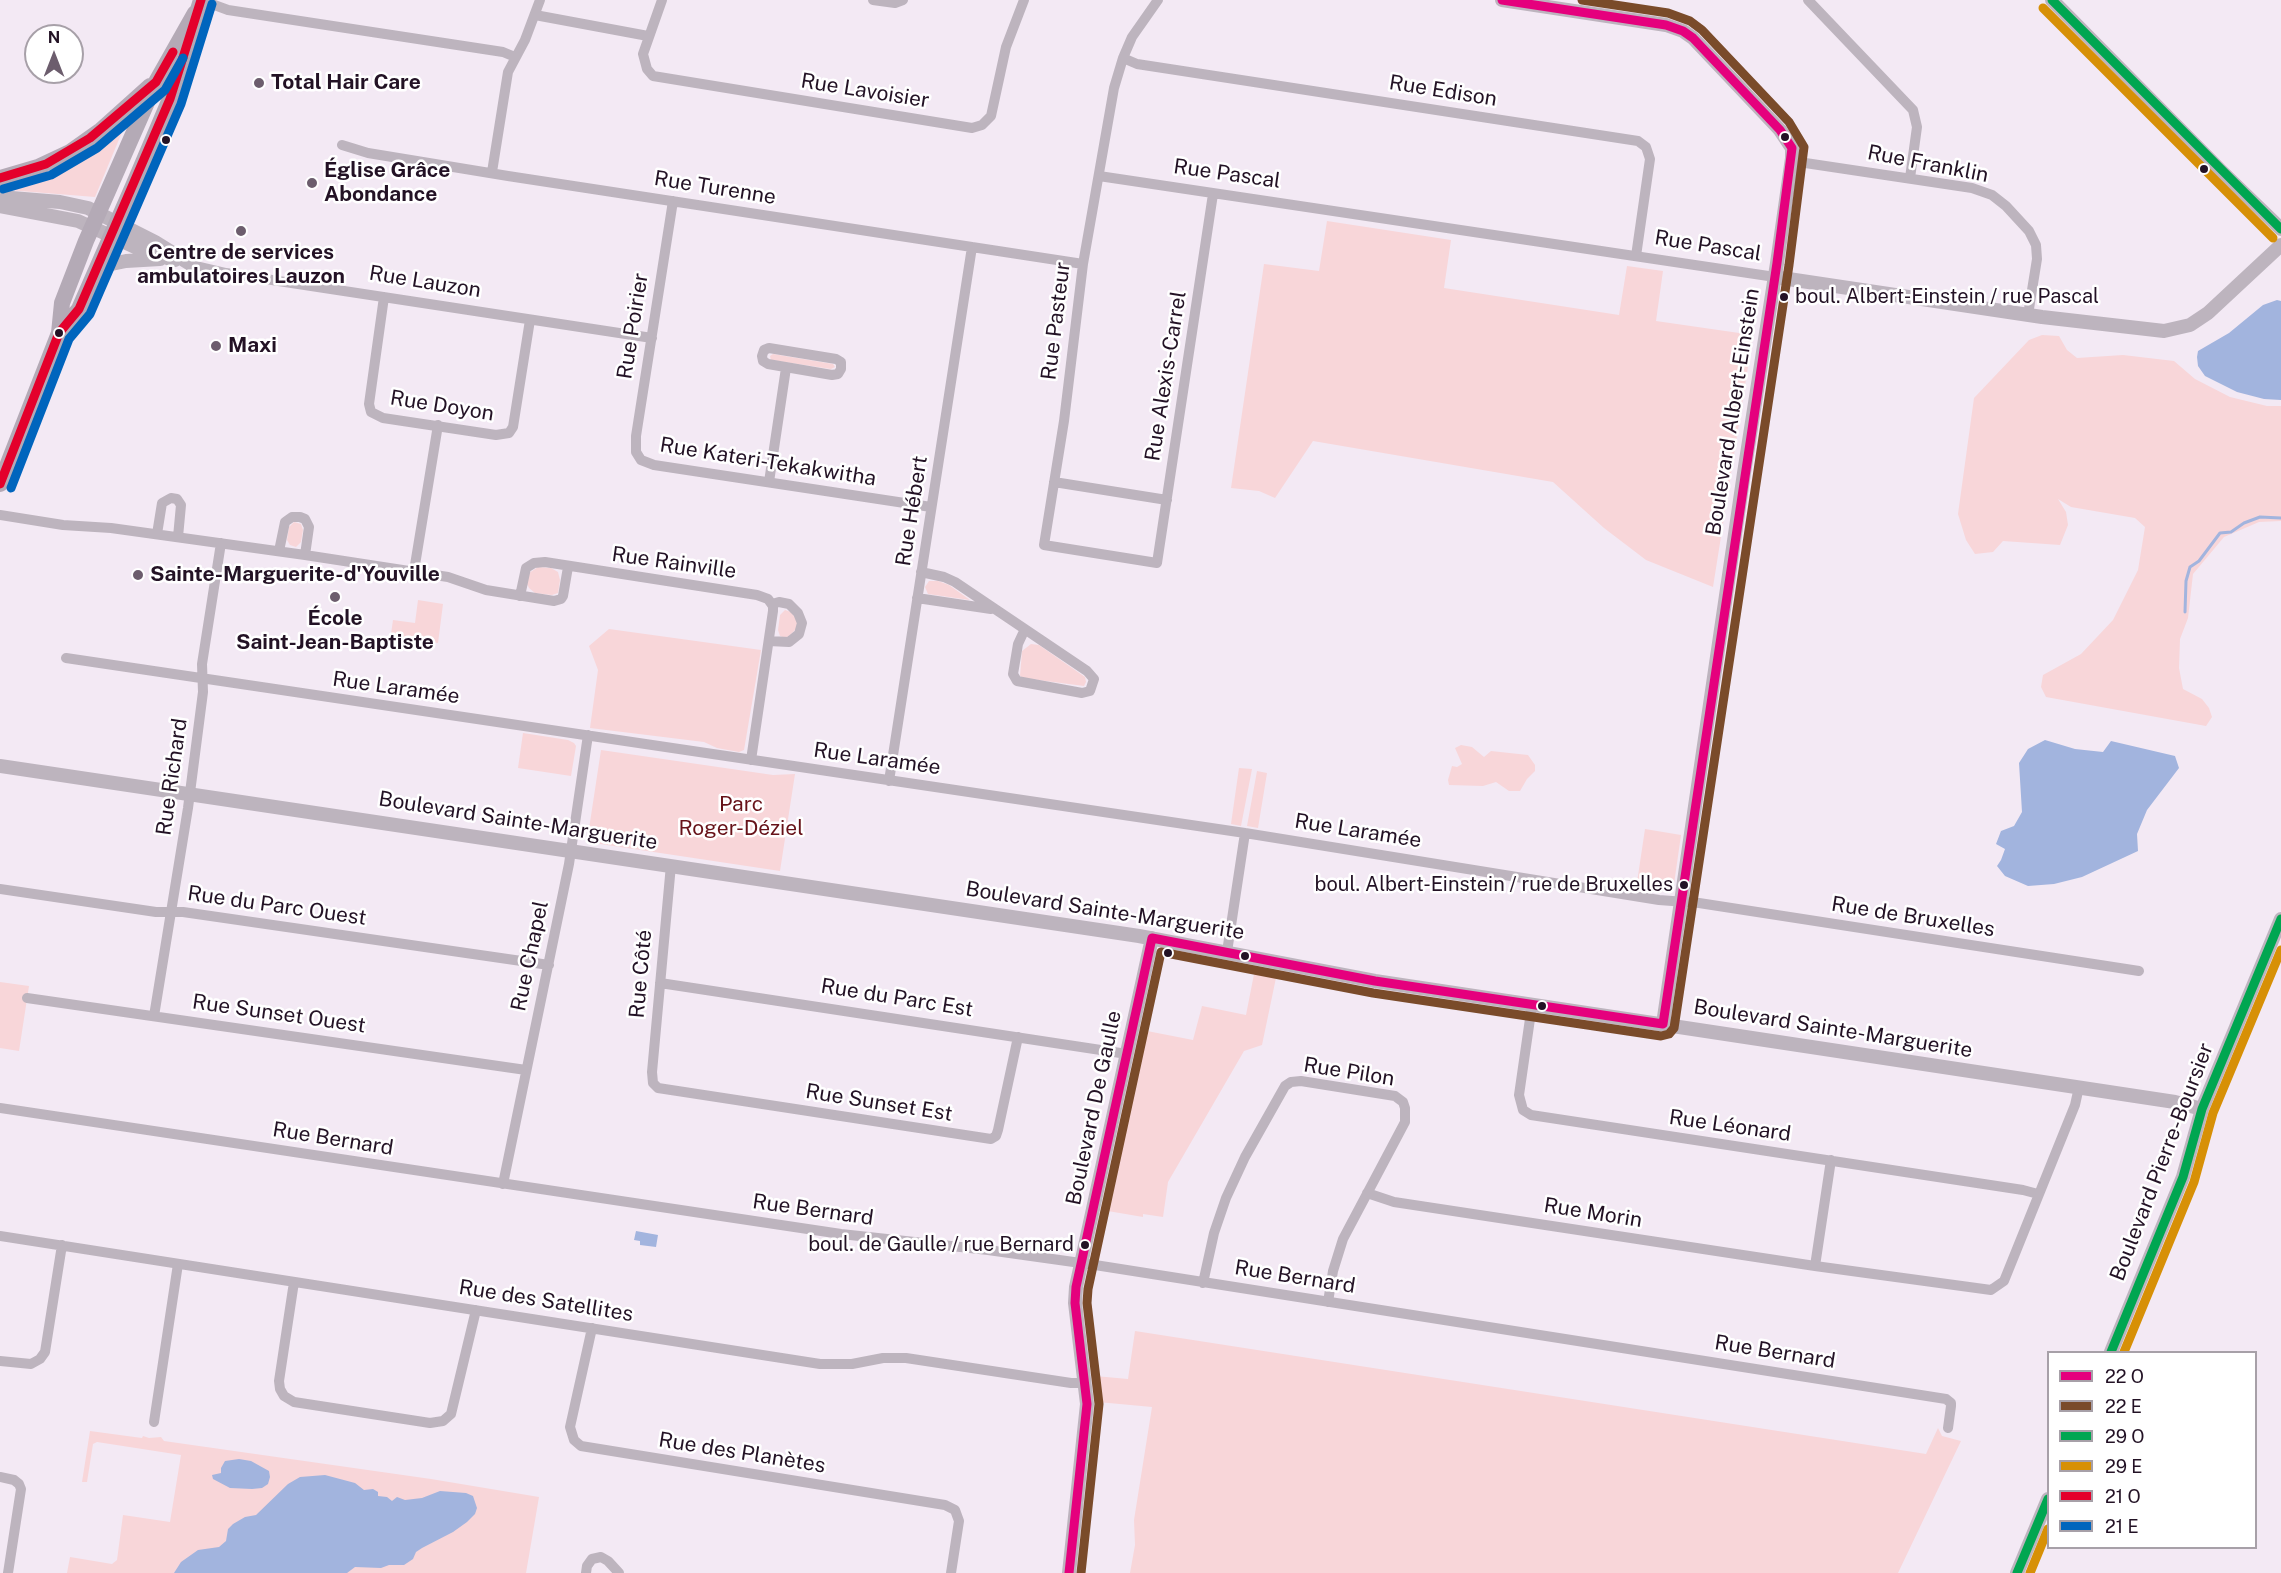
<!DOCTYPE html>
<html>
<head>
<meta charset="utf-8">
<style>
	body { margin:0 }
	#map { position:relative; width:2281px; height:1573px; overflow:hidden; background:#f3e9f4; font-family:"Public Sans",sans-serif }
	canvas { display:block }
	.legend { position:absolute; left:2047px; top:1351px; width:210px; height:198px; box-sizing:border-box; background:#fff; border:2px solid #a7a0a8; margin:0; padding:8px 10px; list-style:none; font-size:18px; color:#231225 }
	.legend li { display:flex; align-items:center; gap:12px; height:30px }
	.legend b { width:30px; border:2px solid #a7a0a8 }
	.north { position:absolute; left:24px; top:24px; width:60px; height:60px; box-sizing:border-box; background:#fff; border:2px solid #a7a0a8; border-radius:50%; rotate:0deg; font-size:16px; font-weight:700; line-height:24px; text-align:center; color:#231225 }
	.north::after { content:''; display:block; margin:auto; width:21px; height:27px; background:#6c5d6d; clip-path:polygon(50% 0,100% 100%,50% 72%,0 100%) }
</style>
</head>
<body>
<div id="map">
<canvas width="2281" height="1573"></canvas>
<ul class="legend">
<li><b style="height:8px;background:#e5007d"></b>22 O</li>
<li><b style="height:8px;background:#7a4b2a"></b>22 E</li>
<li><b style="height:8px;background:#00a651"></b>29 O</li>
<li><b style="height:8px;background:#d79006"></b>29 E</li>
<li><b style="height:8px;background:#e4002b"></b>21 O</li>
<li><b style="height:8px;background:#0065bd"></b>21 E</li>
</ul>
<div class="north">N</div>
</div>
<script>
const ctx = document.querySelector('canvas').getContext('2d');
ctx.lineJoin = 'round';
function fill(path, color) {
  ctx.fillStyle = color;
  ctx.fill(path, 'evenodd');
}
function poly(rows) {
  const path = new Path2D();
  for (const r of rows) {
    path.moveTo(r[0], r[1]);
    for (let i = 2; i < r.length; i += 2) path.lineTo(r[i], r[i + 1]);
  }
  return path;
}
function trace(path, color, width, dash) {
  ctx.strokeStyle = color;
  ctx.lineWidth = width;
  ctx.lineCap = dash ? 'butt' : 'round';
  ctx.setLineDash(dash || []);
  ctx.stroke(path);
}
function label(font, color, halo, rows, align = 'center') {
  ctx.font = font + ' "Public Sans",sans-serif';
  ctx.lineWidth = 5;
  ctx.setLineDash([]);
  ctx.textBaseline = 'middle';
  ctx.strokeStyle = halo;
  ctx.fillStyle = color;
  for (const [text, x, y, turn = 0] of rows) {
    ctx.save();
    ctx.translate(x, y);
    ctx.rotate((+turn || 0) * Math.PI / 180);
    ctx.textAlign = isNaN(turn) ? turn : align;
    if (halo) ctx.strokeText(text, 0, 0);
    ctx.fillText(text, 0, 0);
    ctx.restore();
  }
}
fill(poly([
	[123,124,125,125,95,197,8,190,8,188,40,179,68,166,88,153],
	[1327,221,1451,240,1444,288,1619,315,1627,266,1663,271,1656,321,1753,335,1713,587,1646,560,1604,528,1553,482,1313,441,1275,498,1259,491,1231,488,1264,264,1319,271],
	[2042,335,2059,336,2067,350,2077,358,2123,355,2174,361,2195,379,2230,397,2267,406,2281,406,2281,521,2259,522,2224,537,2193,574,2188,618,2180,639,2179,668,2183,689,2202,699,2209,708,2212,717,2206,726,2046,697,2041,687,2043,675,2081,654,2113,620,2138,570,2145,527,2135,518,2071,507,2058,499,2066,512,2068,525,2060,545,2003,541,1993,552,1975,554,1966,540,1958,514,1974,398,2029,340],
	[773,354,833,364,835,367,831,369,771,360,770,356],
	[294,522,301,524,303,530,301,542,296,547,290,545,287,540,289,527],
	[538,567,551,568,558,572,560,580,558,593,552,595,535,593,529,588,527,584,529,573],
	[929,581,938,581,949,585,970,600,928,594,925,587],
	[418,600,443,604,438,643,413,640,412,642,401,640,401,643,390,641,393,620,415,623],
	[785,610,791,612,797,620,797,625,796,629,789,636,785,638,780,636,778,630,780,615],
	[609,629,761,650,744,750,739,752,717,748,704,742,590,728,598,670,589,646],
	[1031,644,1039,645,1085,677,1086,682,1084,686,1023,678,1020,676,1022,651],
	[523,733,568,740,574,743,576,746,571,776,518,768],
	[1461,745,1472,747,1484,757,1491,751,1528,755,1535,765,1535,771,1527,779,1520,791,1509,791,1496,782,1483,786,1449,785,1448,780,1452,766,1457,767,1462,764,1455,748],
	[601,750,773,775,795,774,780,871,587,842],
	[1239,768,1252,769,1241,826,1231,824],
	[1257,771,1267,773,1258,828,1247,826],
	[1645,829,1681,835,1674,884,1660,893,1636,889],
	[1255,969,1277,973,1262,1045,1244,1051,1168,1182,1163,1217,1143,1214,1143,1217,1102,1210,1142,1030,1193,1040,1202,1006,1246,1015],
	[0,982,29,986,19,1051,0,1048],
	[1135,1331,1926,1454,1938,1428,1942,1436,1961,1441,1898,1573,1130,1573,1135,1545,1134,1520,1152,1407,1098,1402,1095,1376,1128,1379],
	[90,1431,142,1438,143,1436,149,1438,161,1437,164,1441,431,1479,539,1497,526,1573,67,1573,70,1557,112,1564,117,1560,123,1515,170,1522,181,1455,97,1442,93,1444,87,1482,82,1482]
]), '#f8d6d9');
fill(poly([
	[2277,300,2281,301,2281,400,2264,399,2237,392,2205,376,2198,366,2197,357,2198,351,2229,333,2263,305],
	[2045,740,2075,749,2103,752,2111,741,2175,756,2179,768,2147,810,2137,834,2138,851,2082,877,2054,884,2028,886,2005,876,1997,866,2001,860,2005,849,1996,844,2001,831,2014,826,2022,812,2019,763,2028,749],
	[636,1231,658,1235,656,1247,640,1245,640,1241,634,1240],
	[239,1459,251,1461,269,1471,270,1477,268,1484,262,1488,252,1489,230,1488,213,1479,212,1475,221,1473,221,1468,225,1461],
	[325,1475,355,1483,364,1490,373,1489,378,1492,378,1496,387,1497,392,1501,397,1497,405,1500,422,1498,440,1491,466,1493,473,1496,477,1508,475,1514,467,1522,453,1532,422,1548,416,1552,413,1559,404,1565,389,1565,381,1568,355,1567,347,1573,174,1573,181,1562,198,1550,219,1547,226,1541,228,1529,233,1524,245,1517,256,1515,288,1484,300,1477]
]), '#a2b4de');
trace(poly([
	[2185,612,2186,581,2190,567,2199,561,2220,533,2231,532,2244,523,2260,517,2281,518]
]), '#a2b4de', 3);
trace(poly([
	[201,0,228,10,503,52,515,57],
	[662,0,643,54,647,69,653,76,972,128,982,125,991,116,1006,47,1024,0],
	[873,0,895,3,903,0],
	[1158,0,1132,37,1123,58,1114,88,1083,264,1064,421,1044,545,1157,563,1213,194],
	[1808,0,1913,110,1917,127,1910,178],
	[535,15,648,36],
	[1123,58,1137,64,1638,141,1646,147,1650,159,1636,256],
	[342,145,368,153,508,176,1083,264],
	[1792,161,1972,188,1992,195,2006,206,2029,231,2036,245,2037,259,2028,315],
	[492,172,508,72,525,40,540,0],
	[1099,176,1775,277],
	[673,201,636,436,636,452,641,460,654,465,931,507],
	[192,265,226,273,652,338],
	[384,297,369,404,371,412,383,418,496,435,509,433,513,427,530,320],
	[769,348,836,359,841,362,841,369,838,374,832,375,768,364,763,361,762,356,764,350,769,348],
	[769,482,786,368],
	[1054,482,1167,500],
	[0,515,63,525,111,528,305,555,448,577,486,590,554,601,561,599,563,596,568,567],
	[157,534,162,503,171,498,177,499,181,505,178,537],
	[279,551,285,522,292,517,300,517,305,519,309,527,305,555],
	[414,571,438,425],
	[921,572,944,577,955,582,1087,671,1094,679,1090,691,1082,693,1017,681,1013,674,1018,644,1025,629],
	[520,596,526,568,534,563,545,562,757,595,768,599,773,606,773,611,751,760],
	[917,598,991,609],
	[769,641,789,642,799,634,802,623,798,613,789,604,779,602,772,604],
	[66,658,1245,833,1659,900,1699,903,2139,971],
	[889,781,972,247],
	[671,865,652,1072,653,1083,658,1088,991,1139,996,1136,998,1130,1018,1037],
	[0,889,156,912,183,912,549,965],
	[1227,952,1245,833],
	[660,983,1127,1054],
	[27,998,526,1070],
	[1532,1005,1519,1095,1523,1110,1531,1115,2023,1190,2038,1194],
	[154,1016,188,808,203,692,202,664,221,543],
	[0,1108,841,1234,988,1250,1095,1265,1946,1399,1951,1403,1951,1406,1948,1428],
	[503,1184,569,864,588,735],
	[1367,1193,1394,1202,1815,1266,1991,1290,2004,1281,2075,1105,2079,1087],
	[0,1236,820,1364,852,1364,883,1358,906,1358,1071,1383,1086,1383],
	[1815,1266,1831,1160],
	[294,1282,279,1381,280,1389,284,1396,294,1402,430,1423,443,1421,451,1414,476,1310],
	[1203,1283,1214,1233,1226,1198,1245,1157,1285,1086,1291,1082,1301,1081,1395,1096,1403,1102,1405,1108,1405,1122,1343,1239,1333,1271,1328,1302],
	[592,1328,570,1427,574,1440,581,1446,945,1505,955,1510,959,1521,951,1573],
	[0,1361,31,1364,40,1359,45,1352,62,1245],
	[154,1422,178,1264],
	[0,1477,14,1480,19,1484,21,1489,8,1573],
	[586,1573,587,1566,592,1559,601,1557,608,1561,619,1573]
]), '#bdb4be', 10);
trace(poly([
	[1502,0,1666,25,1683,31,1693,38,1780,130,1792,148,1792,158,1777,263,1744,473,1663,1024],
	[2052,0,2219,169,2281,229],
	[0,197,60,202,88,208,155,242,192,265],
	[0,206,78,221,148,253,175,260],
	[97,267,126,261,160,259],
	[1775,277,2042,317,2164,331,2190,325,2208,313,2281,245],
	[0,766,1139,936,1375,981,2175,1102,2202,1109],
	[2111,1352,2183,1177,2202,1109,2281,919],
	[1069,1573,1087,1404,1075,1303,1076,1287,1152,938],
	[2017,1573,2048,1499]
]), '#bdb4be', 14);
trace(poly([
	[0,178,38,167,70,152,101,130,150,86],
	[59,333,79,309,133,186,170,99,201,0],
	[0,484,59,333,62,303,86,241,156,82,195,13]
]), '#b4aab6', 16);
trace(poly([
	[1069,1573,1087,1404,1075,1303,1076,1287,1152,938,1375,981,1663,1024,1777,263,1792,148,1780,130,1693,38,1683,31,1666,25,1502,0]
]), '#e5007d', 9);
trace(poly([
	[1081,1573,1099,1404,1087,1303,1088,1289,1161,952,1373,993,1661,1036,1669,1034,1674,1028,1789,265,1804,147,1789,122,1702,30,1690,21,1668,13,1582,0]
]), '#7a4b2a', 9);
trace(poly([
	[2052,0,2281,229],
	[2111,1352,2183,1177,2202,1109,2281,919],
	[2017,1573,2048,1499]
]), '#00a651', 9);
trace(poly([
	[2043,8,2273,238],
	[2124,1352,2194,1182,2213,1113,2281,950],
	[2030,1573,2048,1529]
]), '#d79006', 9);
trace(poly([
	[0,178,46,164,90,138,156,82,173,52],
	[0,484,59,333,79,309,170,99,201,0]
]), '#e4002b', 9);
trace(poly([
	[3,189,51,175,97,148,165,90,183,58],
	[11,488,69,339,90,314,181,104,212,4]
]), '#0065bd', 9);
for (const [x, y, r, color] of [
	[259,83,6,"#6c5d6d"],
	[1785,137,5,"#231225"],
	[166,140,5,"#231225"],
	[2204,169,5,"#231225"],
	[312,183,6,"#6c5d6d"],
	[241,231,6,"#6c5d6d"],
	[1784,297,5,"#231225"],
	[59,333,5,"#231225"],
	[216,346,6,"#6c5d6d"],
	[138,575,6,"#6c5d6d"],
	[335,597,6,"#6c5d6d"],
	[1684,885,5,"#231225"],
	[1168,953,5,"#231225"],
	[1245,956,5,"#231225"],
	[1542,1006,5,"#231225"],
	[1085,1245,5,"#231225"]
]) {
  const dot = new Path2D();
  dot.arc(x, y, r, 0, 2 * Math.PI);
  ctx.fillStyle = color;
  ctx.fill(dot);
  trace(dot, '#fff', 2);
}
label('20px', '#231225', '#fff', [
	["boul. Albert-Einstein / rue Pascal",1795,297,"left"],
	["boul. Albert-Einstein / rue de Bruxelles",1673,885],
	["boul. de Gaulle / rue Bernard",1074,1245]
], 'right');
label('bold 21px', '#231225', '#fff', [
	["Total Hair Care",271,83],
	["Église Grâce",324,171],
	["Abondance",324,195],
	["Centre de services",241,253,"center"],
	["ambulatoires Lauzon",241,277,"center"],
	["Maxi",228,346],
	["Sainte-Marguerite-d'Youville",150,575],
	["École",335,619,"center"],
	["Saint-Jean-Baptiste",335,643,"center"]
], 'left');
label('21px', '#231225', '#fff', [
	["Rue Lavoisier",865,91,9],
	["Rue Edison",1443,91,9],
	["Rue Franklin",1928,164,11],
	["Rue Pascal",1227,174,8],
	["Rue Turenne",715,188,9],
	["Rue Pascal",1708,246,9],
	["Rue Lauzon",425,282,9],
	["Rue Pasteur",1056,321,-83],
	["Rue Poirier",633,326,-81],
	["Rue Alexis-Carrel",1166,376,-81],
	["Rue Doyon",442,406,9],
	["Boulevard Albert-Einstein",1733,412,-81],
	["Rue Kateri-Tekakwitha",768,462,9],
	["Rue Hébert",912,511,-81],
	["Rue Rainville",674,563,8],
	["Rue Laramée",396,688,8],
	["Rue Laramée",877,759,8],
	["Rue Richard",172,777,-82],
	["Boulevard Sainte-Marguerite",518,821,9],
	["Rue Laramée",1358,831,9],
	["Rue du Parc Ouest",277,906,8],
	["Boulevard Sainte-Marguerite",1105,911,9],
	["Rue de Bruxelles",1913,917,9],
	["Rue Chapel",530,956,-78],
	["Rue Côté",641,974,-85],
	["Rue du Parc Est",897,998,9],
	["Rue Sunset Ouest",279,1014,8],
	["Boulevard Sainte-Marguerite",1833,1029,9],
	["Rue Pilon",1349,1072,9],
	["Rue Sunset Est",879,1103,9],
	["Boulevard De Gaulle",1094,1108,-78],
	["Rue Léonard",1730,1126,8],
	["Rue Bernard",333,1139,9],
	["Boulevard Pierre-Boursier",2162,1162,-69],
	["Rue Bernard",813,1210,8],
	["Rue Morin",1593,1213,9],
	["Rue Bernard",1295,1277,9],
	["Rue des Satellites",546,1301,9],
	["Rue Bernard",1775,1352,9],
	["Rue des Planètes",742,1453,9]
]);
label('21px', '#671219', '#fff', [
	["Parc",741,805],
	["Roger-Déziel",741,829]
]);
</script>
</body>
</html>
